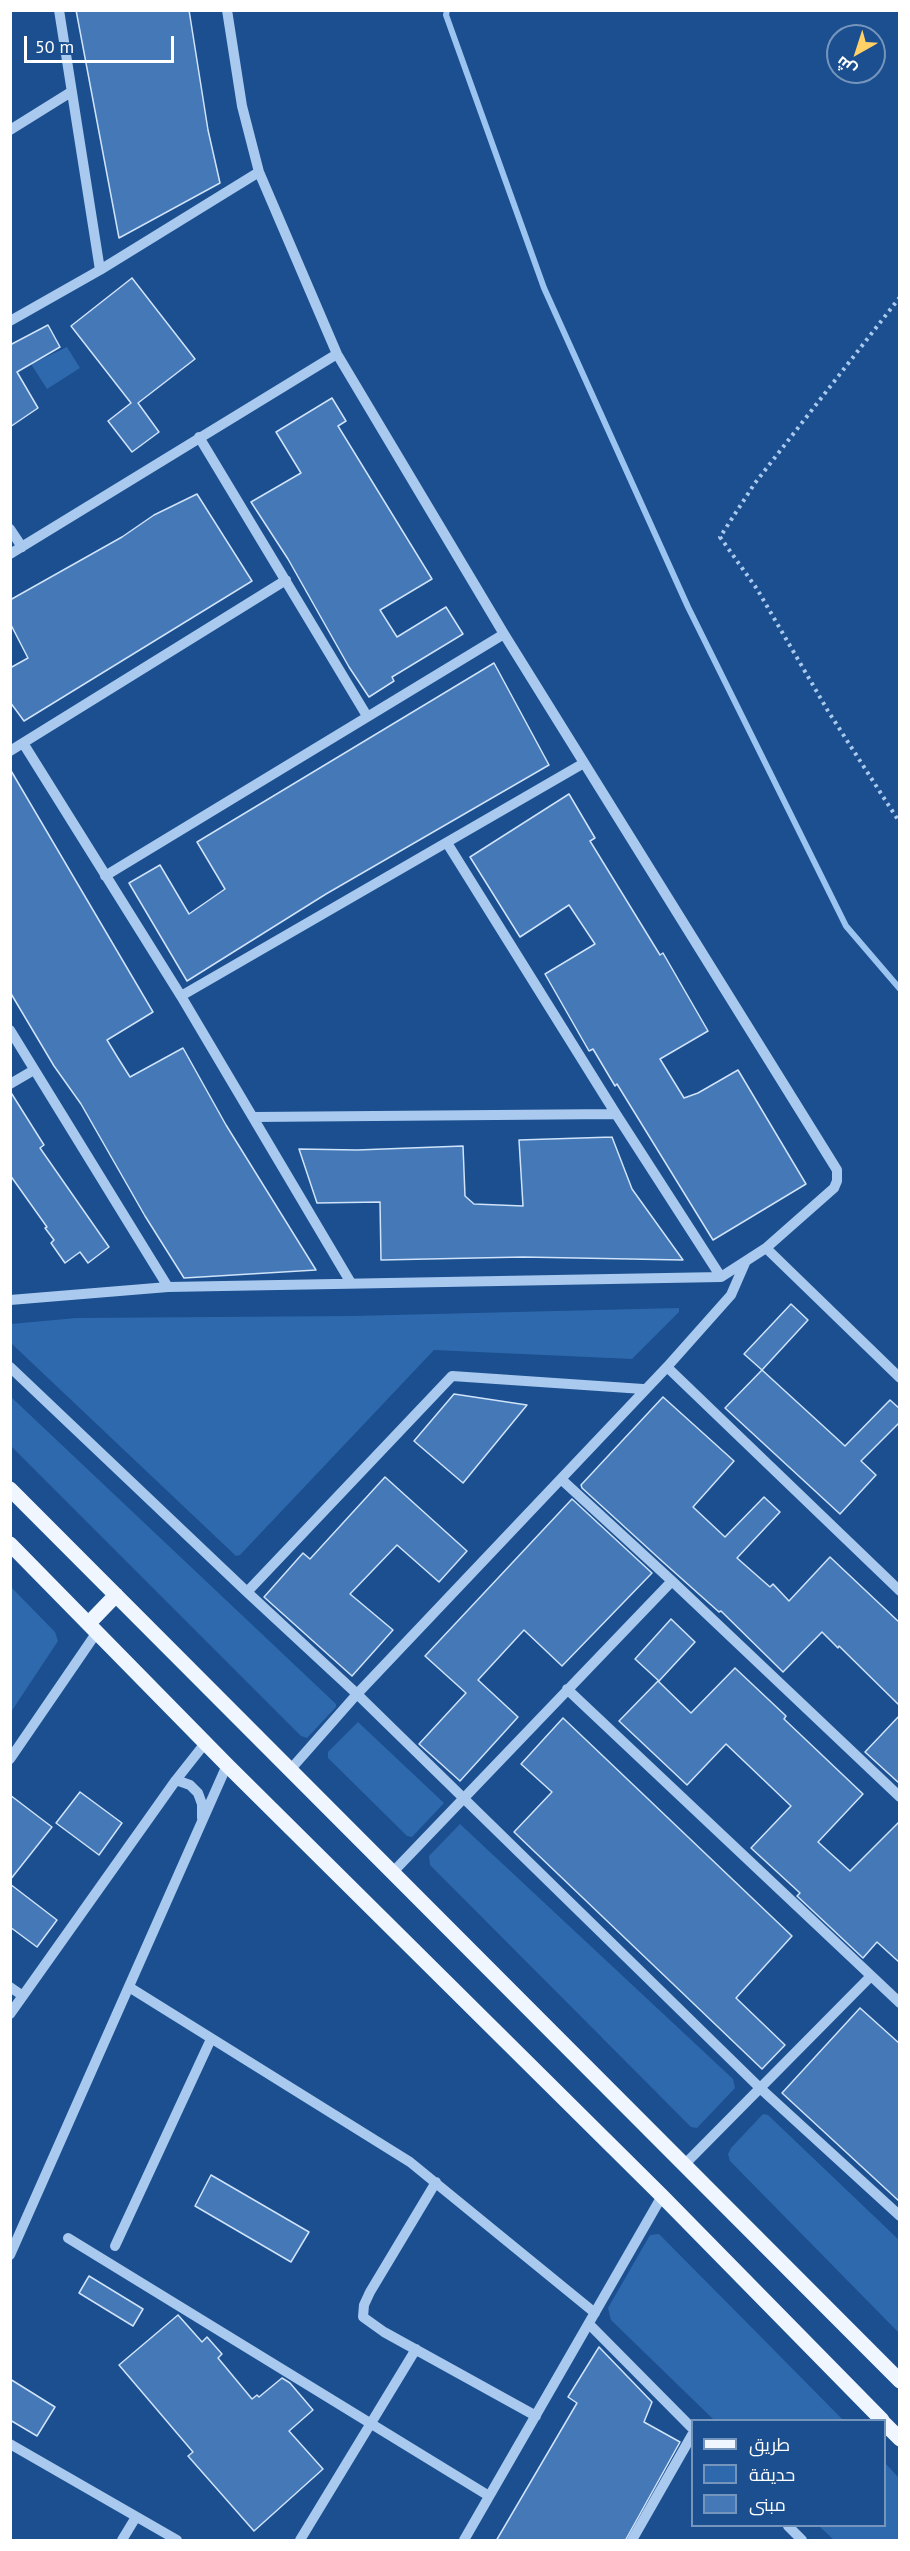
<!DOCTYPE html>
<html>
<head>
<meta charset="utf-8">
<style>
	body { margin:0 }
	#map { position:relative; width:910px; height:2551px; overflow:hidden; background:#1b4f8f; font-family:"PT Sans",Cairo,sans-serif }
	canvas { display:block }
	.frame { position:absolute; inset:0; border:12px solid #fff; pointer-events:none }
	.legend { position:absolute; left:691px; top:2419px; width:195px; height:108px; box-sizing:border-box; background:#1b4f8f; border:2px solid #7695bc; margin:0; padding:8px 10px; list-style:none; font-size:18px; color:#fff }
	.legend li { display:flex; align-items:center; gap:12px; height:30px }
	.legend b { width:30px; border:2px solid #7695bc }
	.north { position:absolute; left:826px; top:24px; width:60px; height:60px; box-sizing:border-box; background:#1b4f8f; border:2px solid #7695bc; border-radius:50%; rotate:219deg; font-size:16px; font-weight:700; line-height:24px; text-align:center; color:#fff }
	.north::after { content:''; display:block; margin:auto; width:21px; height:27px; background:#ffd166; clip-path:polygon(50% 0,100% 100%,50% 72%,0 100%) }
	.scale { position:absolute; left:24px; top:36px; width:150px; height:27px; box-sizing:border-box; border:3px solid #fff; border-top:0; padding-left:8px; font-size:18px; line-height:21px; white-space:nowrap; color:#fff; -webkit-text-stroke:4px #1b4f8f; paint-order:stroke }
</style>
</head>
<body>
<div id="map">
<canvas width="910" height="2551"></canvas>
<div class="frame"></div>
<ul class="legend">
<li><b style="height:8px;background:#f0f6ff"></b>طريق</li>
<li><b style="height:16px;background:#2e69ad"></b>حديقة</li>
<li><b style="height:16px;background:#4478b7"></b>مبنى</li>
</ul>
<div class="north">ش</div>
<div class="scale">50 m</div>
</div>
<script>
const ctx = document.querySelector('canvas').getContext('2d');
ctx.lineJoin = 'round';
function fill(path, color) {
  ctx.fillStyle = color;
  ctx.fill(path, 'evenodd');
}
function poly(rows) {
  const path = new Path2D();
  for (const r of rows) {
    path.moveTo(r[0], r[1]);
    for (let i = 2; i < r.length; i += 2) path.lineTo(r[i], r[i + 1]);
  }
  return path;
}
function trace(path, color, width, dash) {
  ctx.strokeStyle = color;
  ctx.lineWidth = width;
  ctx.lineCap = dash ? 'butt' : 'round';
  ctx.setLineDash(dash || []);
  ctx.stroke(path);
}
fill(poly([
	[67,347,80,368,47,389,31,364],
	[679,1308,679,1312,632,1359,434,1350,240,1555,236,1556,11,1343,11,1324,76,1318,352,1316],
	[10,1396,336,1704,336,1707,307,1738,301,1736,11,1446],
	[11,1587,55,1632,58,1641,11,1712],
	[358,1722,444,1803,412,1837,407,1836,328,1758,328,1752],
	[460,1824,733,2079,735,2088,697,2128,691,2127,430,1865,429,1856],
	[763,2114,768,2115,899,2240,899,2333,730,2161,728,2154,731,2148],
	[659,2234,770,2346,843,2420,714,2420,611,2320,608,2308,650,2235],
	[885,2463,899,2478,899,2540,834,2540,819,2526,884,2526]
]), '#2e69ad');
trace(poly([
	[447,10,446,15,544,288,688,607,846,926,900,989]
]), '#9cc4f0', 6);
const building = poly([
	[76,10,189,10,208,130,220,183,119,238,76,10],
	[132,278,195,359,138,403,159,432,132,452,108,421,131,403,71,326,132,278],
	[48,325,60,347,17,372,38,408,10,427,10,345,48,325],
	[332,398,346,421,338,426,432,579,380,610,397,637,446,607,463,634,392,677,394,681,369,697,349,667,288,559,251,502,301,473,276,432,332,398],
	[197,494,252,581,24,721,10,702,10,668,28,658,10,623,10,600,122,537,154,515,197,494],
	[494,663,549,765,326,894,187,981,129,883,160,865,189,914,225,889,197,842,494,663],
	[10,769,153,1012,107,1040,118,1058,130,1077,183,1048,226,1125,316,1270,184,1278,145,1216,81,1104,54,1066,10,992,10,769],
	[569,794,595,838,590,841,660,955,663,953,708,1031,660,1059,684,1098,698,1093,738,1070,806,1184,713,1240,617,1084,615,1086,593,1049,589,1051,545,974,595,944,569,905,520,937,470,857,569,794],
	[10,1091,44,1145,40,1148,109,1247,88,1263,80,1252,65,1263,51,1243,54,1240,45,1228,47,1227,10,1175,10,1091],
	[612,1137,632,1189,683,1260,523,1257,381,1260,380,1202,317,1203,299,1149,357,1150,463,1146,465,1196,474,1204,523,1206,519,1140,612,1137],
	[791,1304,808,1320,762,1370,744,1354,791,1304],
	[762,1370,845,1446,890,1400,900,1409,900,1422,861,1461,876,1475,840,1514,725,1408,762,1370],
	[454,1394,527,1405,463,1483,414,1441,454,1394],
	[663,1397,734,1461,693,1507,725,1537,764,1497,780,1512,737,1558,770,1587,773,1584,789,1601,830,1557,900,1623,900,1706,839,1646,838,1648,822,1632,783,1672,721,1611,719,1612,663,1562,582,1488,581,1485,663,1397],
	[385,1477,467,1551,439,1582,397,1545,350,1594,393,1630,352,1676,264,1597,303,1553,310,1559,385,1477],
	[572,1499,652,1573,562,1666,524,1630,478,1680,518,1717,460,1781,419,1744,466,1693,425,1656,572,1499],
	[671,1619,695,1642,659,1681,635,1659,671,1619],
	[735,1668,786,1716,784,1719,863,1794,818,1842,850,1871,900,1821,900,1963,877,1942,863,1958,797,1896,800,1893,751,1848,791,1806,726,1744,687,1785,619,1721,658,1681,691,1713,735,1668],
	[900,1715,900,1784,865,1752,900,1715],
	[563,1718,792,1936,736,1998,785,2045,762,2069,514,1832,552,1792,521,1764,563,1718],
	[80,1792,122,1823,99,1855,56,1823,80,1792],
	[10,1795,52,1827,10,1880,10,1795],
	[10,1884,57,1920,37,1947,10,1927,10,1884],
	[860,2008,900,2044,900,2202,782,2093,860,2008],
	[211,2175,309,2232,291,2262,195,2206,211,2175],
	[89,2276,143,2309,133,2326,79,2293,89,2276],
	[178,2315,202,2342,207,2337,222,2354,218,2358,252,2399,257,2395,259,2397,282,2378,290,2383,313,2410,289,2431,323,2469,254,2531,188,2456,193,2452,119,2365,178,2315],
	[599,2347,652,2402,644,2422,680,2442,625,2541,496,2541,577,2403,568,2397,599,2347],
	[10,2379,55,2407,37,2436,10,2420,10,2379]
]);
fill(building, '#4478b7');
trace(building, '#cfe3fa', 1.5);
trace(poly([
	[900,297,755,483,720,537,757,589,828,711,900,823]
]), '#a9c9ee', 4, [3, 4.5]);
trace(poly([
	[59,10,100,270],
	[10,130,71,92],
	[10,321,100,270,259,172],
	[199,437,367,716],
	[10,529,22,547],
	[10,554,337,354],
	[23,743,181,996,351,1283],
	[10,751,286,580],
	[447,843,616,1114,721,1277],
	[105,876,504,634],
	[181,996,584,763],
	[10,1030,168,1287],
	[10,1084,34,1070],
	[254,1117,616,1114],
	[766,1248,900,1378],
	[10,1300,168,1287,721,1277,766,1248,834,1188,837,1181,837,1170,504,634,337,354,259,172,242,106,227,10],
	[10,1367,247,1592,357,1694,760,2088,900,2216],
	[667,1367,900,1591],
	[561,1479,672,1581,900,1797],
	[247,1592,452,1376,643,1389],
	[567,1689,900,2003],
	[10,1759,97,1632],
	[290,1770,357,1694,667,1367,731,1295,745,1263],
	[176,1780,190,1785,198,1793,202,1804,202,1818],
	[393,1872,672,1581],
	[10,1987,23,1996],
	[129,1987,410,2162,595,2313],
	[10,2014,176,1780,206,1742],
	[684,2165,871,1976],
	[436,2182,370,2292,364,2305,363,2317,384,2332,536,2416],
	[68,2238,489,2496],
	[115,2246,211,2039],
	[10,2255,227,1765],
	[589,2324,692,2428],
	[10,2444,177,2540],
	[788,2526,802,2540],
	[122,2540,136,2517],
	[300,2540,416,2349],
	[464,2540,662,2196],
	[632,2540,692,2435]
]), '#a9c9ee', 10);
trace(poly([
	[10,1489,900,2381],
	[10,1544,227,1765,662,2196,882,2420],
	[89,1623,116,1595],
	[884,2423,900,2439]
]), '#f0f6ff', 15);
</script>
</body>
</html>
